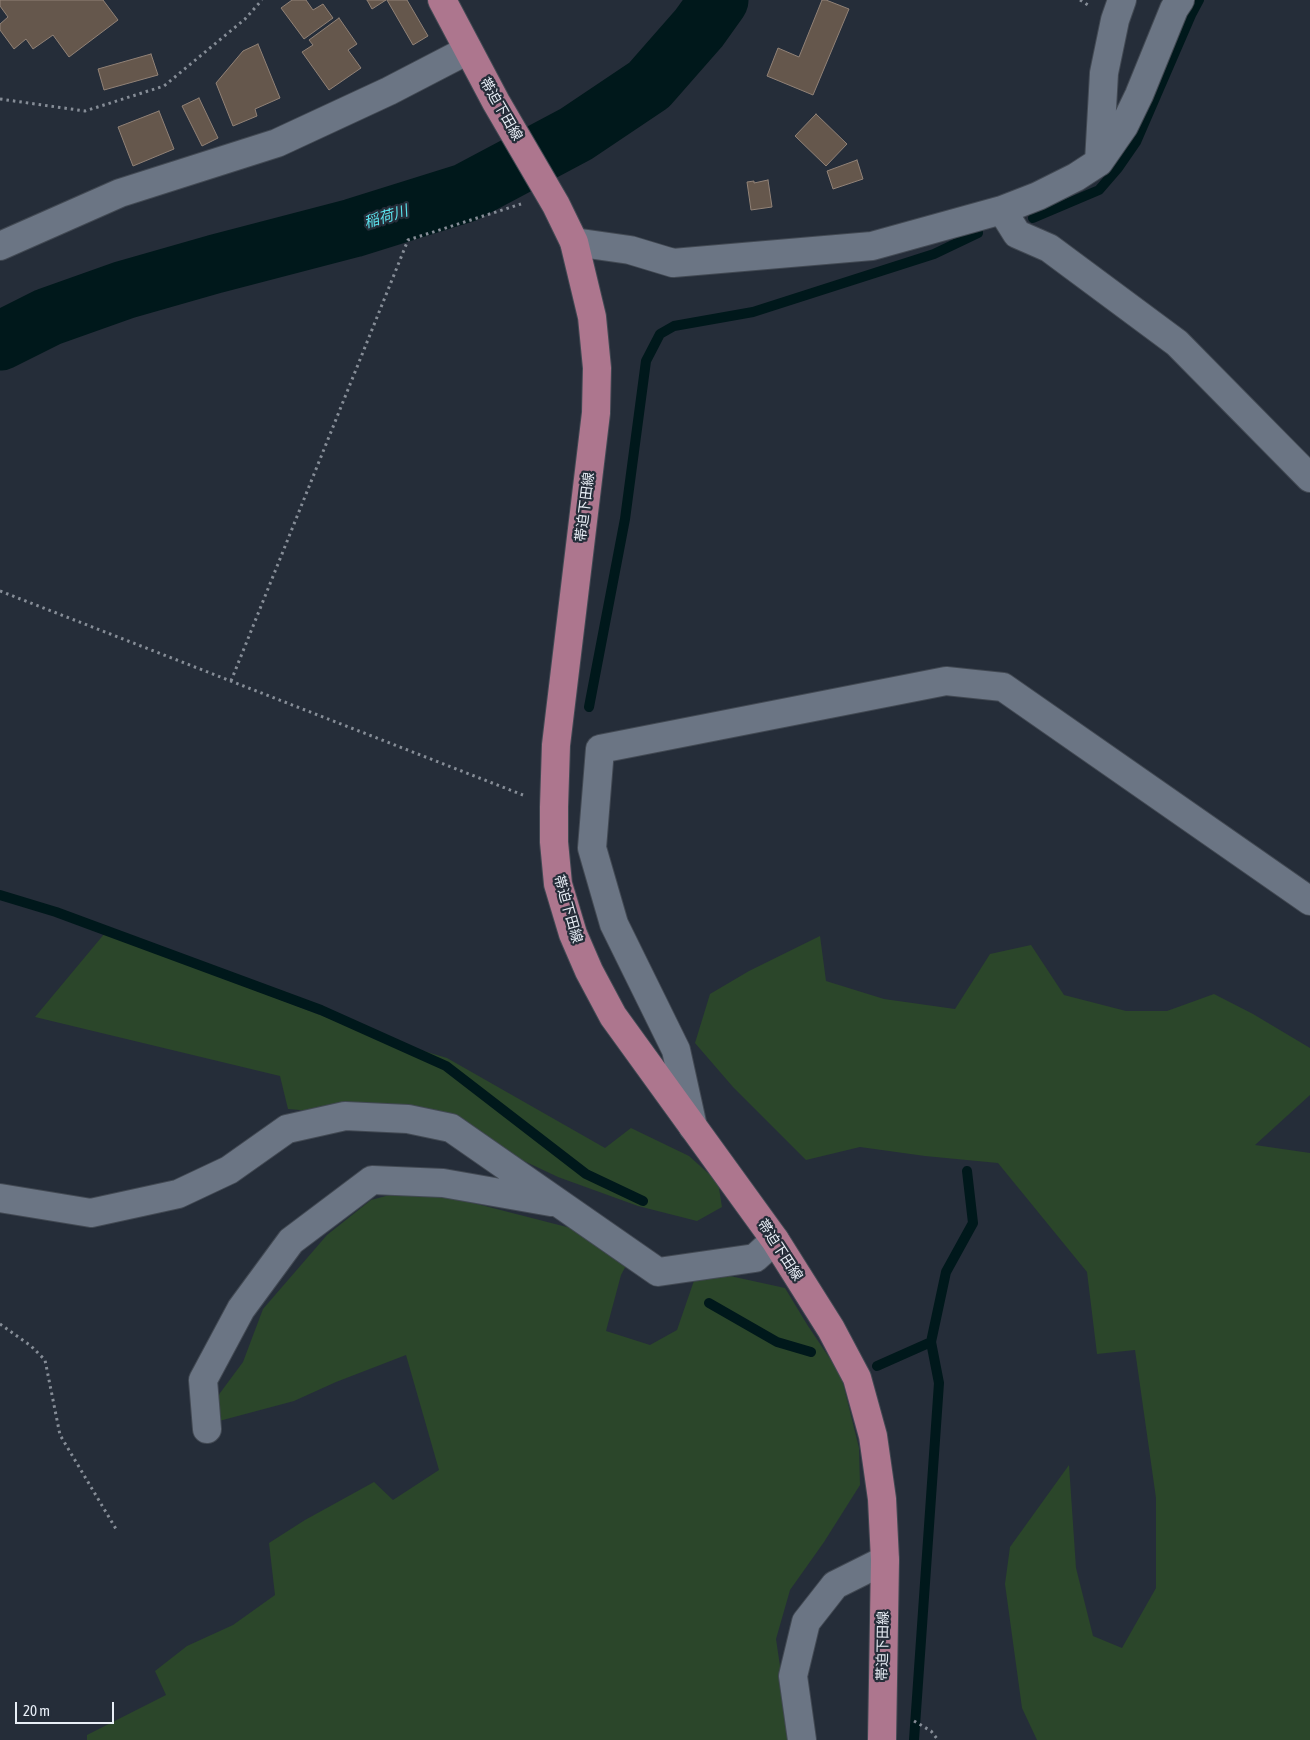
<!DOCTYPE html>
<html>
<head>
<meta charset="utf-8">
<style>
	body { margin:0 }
	#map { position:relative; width:1310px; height:1740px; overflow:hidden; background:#252d39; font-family:"Asap Condensed",sans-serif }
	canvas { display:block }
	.scale { position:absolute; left:15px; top:1702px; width:99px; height:22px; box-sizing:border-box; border:2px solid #e8eef6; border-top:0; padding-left:6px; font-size:15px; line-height:18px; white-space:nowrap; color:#e8eef6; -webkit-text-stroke:4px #252d39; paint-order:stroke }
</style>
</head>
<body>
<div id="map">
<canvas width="1310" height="1740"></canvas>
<div class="scale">20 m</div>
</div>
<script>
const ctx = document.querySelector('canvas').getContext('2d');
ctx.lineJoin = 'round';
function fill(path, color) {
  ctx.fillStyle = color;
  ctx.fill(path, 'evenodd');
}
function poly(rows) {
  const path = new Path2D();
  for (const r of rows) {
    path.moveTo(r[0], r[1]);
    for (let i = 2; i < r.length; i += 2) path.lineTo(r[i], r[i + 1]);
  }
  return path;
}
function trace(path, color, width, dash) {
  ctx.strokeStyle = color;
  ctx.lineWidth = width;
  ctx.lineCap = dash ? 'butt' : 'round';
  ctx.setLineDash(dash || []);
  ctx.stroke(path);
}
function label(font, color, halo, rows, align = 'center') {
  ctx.font = font + ' "Asap Condensed","Noto Sans JP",sans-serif';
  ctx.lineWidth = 4.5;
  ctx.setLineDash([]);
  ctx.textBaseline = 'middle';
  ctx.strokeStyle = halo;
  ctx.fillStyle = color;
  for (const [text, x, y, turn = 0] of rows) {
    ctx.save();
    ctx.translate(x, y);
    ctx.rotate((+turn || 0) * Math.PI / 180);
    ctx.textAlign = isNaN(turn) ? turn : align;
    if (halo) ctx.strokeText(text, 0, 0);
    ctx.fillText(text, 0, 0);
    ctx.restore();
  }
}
fill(poly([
	[105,933,383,1039,447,1058,605,1148,631,1128,689,1156,718,1182,722,1207,697,1221,638,1206,558,1177,507,1153,334,1113,288,1109,280,1076,35,1017],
	[820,936,826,981,884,999,955,1009,990,954,1031,945,1064,995,1126,1011,1167,1011,1214,994,1253,1014,1310,1048,1310,1095,1255,1145,1310,1153,1310,1740,1037,1740,1022,1708,1005,1584,1010,1547,1069,1465,1076,1568,1093,1636,1122,1648,1156,1588,1156,1498,1135,1350,1097,1354,1087,1272,998,1163,925,1156,860,1147,806,1160,733,1087,695,1043,710,994,749,971],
	[412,1189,481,1205,637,1245,621,1275,606,1331,650,1345,677,1330,698,1269,785,1288,808,1326,841,1375,859,1448,860,1485,824,1542,790,1590,776,1639,791,1740,87,1740,87,1735,166,1695,155,1671,187,1646,233,1625,275,1595,269,1543,305,1520,374,1482,393,1500,439,1470,406,1355,336,1382,294,1401,204,1425,220,1393,243,1362,263,1309,327,1235,371,1200]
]), '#2b462a');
trace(poly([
	[1033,218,1099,190,1118,168,1136,142,1191,15,1199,0],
	[589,707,625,519,646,361,660,334,674,326,753,312,934,254,978,233],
	[0,895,56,912,321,1010,446,1066,586,1174,643,1201],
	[709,1303,777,1342,811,1352],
	[877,1366,931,1342,946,1272,973,1223,967,1171],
	[914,1740,939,1383,931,1342]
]), '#00181b', 10);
trace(poly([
	[0,341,48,317,124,290,215,264,353,228,465,193,576,134,649,85,699,28,719,0]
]), '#00181b', 59);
const building = poly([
	[0,0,103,0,118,20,69,57,53,35,33,49,26,39,14,49,0,30,0,24,8,17,0,6,0,0],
	[292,0,306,0,313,10,323,4,333,18,304,39,281,8,292,0],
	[367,0,386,0,372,9,367,0],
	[387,0,407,0,428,36,413,45,387,0],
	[822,0,826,0,849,9,813,95,767,76,778,48,799,57,822,0],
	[339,18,357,44,348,50,361,68,329,90,302,52,313,45,309,40,339,18],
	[258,44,280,98,255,109,257,116,233,126,216,83,243,51,258,44],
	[151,54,158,75,104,90,98,69,151,54],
	[199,98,218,138,202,146,182,106,199,98],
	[159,111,174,149,133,166,118,127,159,111],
	[816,114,847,144,826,166,795,136,816,114],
	[857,160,863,179,833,189,827,171,857,160],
	[768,180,772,207,751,210,747,182,754,181,754,183,768,180]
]);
fill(building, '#65574c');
trace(building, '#918277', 1);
const minor = poly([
	[1099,162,1104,73,1115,20,1122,0],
	[1002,210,1017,234,1049,248,1177,343,1310,478],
	[574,242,630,250,673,263,872,246,1002,210,1038,196,1076,177,1099,162,1124,126,1139,95,1174,9,1180,0],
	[0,246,120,193,277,143,389,91,468,50],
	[693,1127,676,1050,614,924,592,848,600,749,946,681,1003,687,1310,901],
	[0,1198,91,1213,178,1194,229,1170,287,1129,345,1116,408,1119,451,1128,658,1272,755,1258,775,1240],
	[207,1429,203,1380,241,1309,291,1241,372,1180,443,1183,551,1202],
	[802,1740,793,1676,806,1622,835,1585,885,1560]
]);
const major = poly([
	[442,0,496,102,556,205,574,242,592,317,597,368,596,413,556,745,554,807,554,842,558,884,573,934,589,971,613,1016,775,1240,831,1329,857,1378,873,1436,882,1499,885,1560,882,1740]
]);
trace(minor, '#424953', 30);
trace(major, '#424953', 30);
trace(poly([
	[1080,0,1088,5],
	[0,99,85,111,164,86,245,19,262,0],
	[0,591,523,795],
	[231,681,408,240,521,204],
	[0,1324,31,1346,45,1360,60,1435,116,1529],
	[914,1721,931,1731,938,1740]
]), '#868d97', 3, [2.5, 4]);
trace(minor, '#6b7584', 28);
trace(major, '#ad768e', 28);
label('14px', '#e8eef6', '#252d39', [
	["帯迫下田線",501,109,60],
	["帯迫下田線",585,507,-83],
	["帯迫下田線",568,909,74],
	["帯迫下田線",780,1250,57],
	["帯迫下田線",883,1646,-89]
]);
label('italic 15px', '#5be1ec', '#252d39', [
	["稲荷川",386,217,-17]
]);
</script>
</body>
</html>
